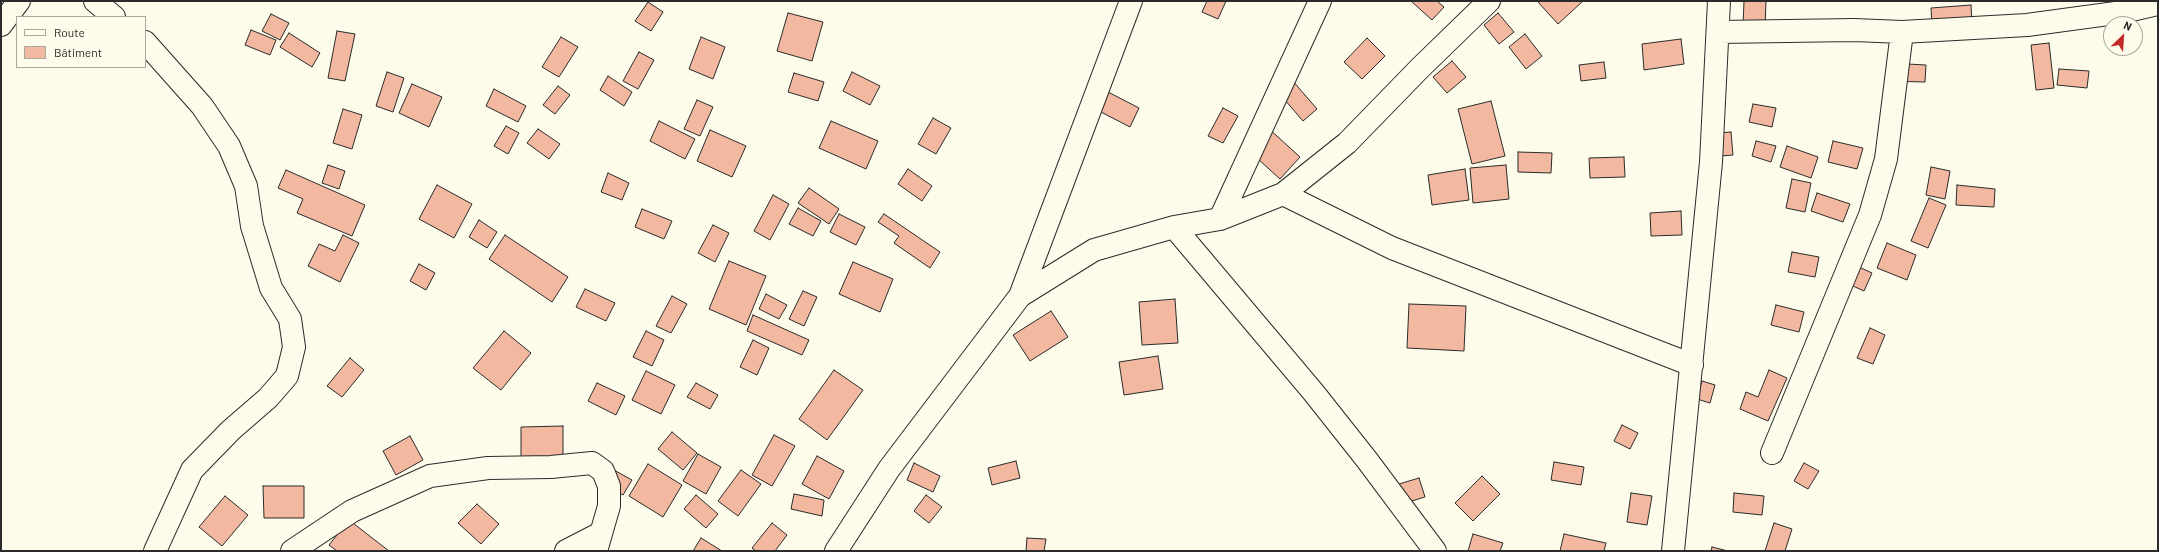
<!DOCTYPE html>
<html>
<head>
<meta charset="utf-8">
<style>
	body { margin:0 }
	#map { position:relative; width:2159px; height:552px; overflow:hidden; background:#fdfbea; font-family:Barlow,sans-serif }
	canvas { display:block }
	.frame { position:absolute; inset:0; border:2px solid #2b2b2b; pointer-events:none }
	.legend { position:absolute; left:16px; top:16px; width:130px; height:52px; box-sizing:border-box; background:#fdfbea; border:1px solid #a9a89e; margin:0; padding:5px 7px; list-style:none; font-size:12px; color:#2b2b2b }
	.legend li { display:flex; align-items:center; gap:8px; height:20px }
	.legend b { width:20px; border:1px solid #a9a89e }
	.north { position:absolute; left:2103px; top:16px; width:40px; height:40px; box-sizing:border-box; background:#fdfbea; border:1px solid #a9a89e; border-radius:50%; rotate:25deg; font-size:11px; font-weight:700; line-height:16px; text-align:center; color:#2b2b2b }
	.north::after { content:''; display:block; margin:auto; width:14px; height:18px; background:#c62828; clip-path:polygon(50% 0,100% 100%,50% 72%,0 100%) }
</style>
</head>
<body>
<div id="map">
<canvas width="2159" height="552"></canvas>
<div class="frame"></div>
<ul class="legend">
<li><b style="height:5px;background:#fdfbea"></b>Route</li>
<li><b style="height:11px;background:#f2b8a0"></b>Bâtiment</li>
</ul>
<div class="north">N</div>
</div>
<script>
const ctx = document.querySelector('canvas').getContext('2d');
ctx.lineJoin = 'round';
function fill(path, color) {
  ctx.fillStyle = color;
  ctx.fill(path, 'evenodd');
}
function poly(rows) {
  const path = new Path2D();
  for (const r of rows) {
    path.moveTo(r[0], r[1]);
    for (let i = 2; i < r.length; i += 2) path.lineTo(r[i], r[i + 1]);
  }
  return path;
}
function trace(path, color, width, dash) {
  ctx.strokeStyle = color;
  ctx.lineWidth = width;
  ctx.lineCap = dash ? 'butt' : 'round';
  ctx.setLineDash(dash || []);
  ctx.stroke(path);
}
const building = poly([
	[1207,1,1226,1,1218,19,1202,12,1207,1],
	[1411,1,1437,1,1444,7,1432,20,1411,1],
	[1537,1,1583,1,1558,24,1537,1],
	[1744,1,1766,1,1765,27,1743,26,1744,1],
	[648,2,663,12,651,31,635,21,648,2],
	[1971,5,1972,22,1932,25,1931,8,1971,5],
	[788,13,823,22,812,61,777,51,788,13],
	[1498,13,1514,32,1499,44,1484,25,1498,13],
	[271,14,289,23,280,40,262,31,271,14],
	[251,30,276,40,270,55,245,45,251,30],
	[337,31,355,34,345,81,328,78,337,31],
	[289,33,320,53,312,67,280,47,289,33],
	[1525,34,1542,56,1526,69,1509,47,1525,34],
	[561,37,578,47,559,77,542,67,561,37],
	[701,37,725,47,713,79,689,69,701,37],
	[1367,38,1385,56,1362,79,1344,62,1367,38],
	[1681,39,1684,64,1644,70,1642,44,1681,39],
	[2049,43,2054,88,2036,90,2031,45,2049,43],
	[639,52,654,60,638,89,623,81,639,52],
	[1452,61,1466,77,1447,93,1433,77,1452,61],
	[1604,62,1606,78,1581,81,1579,65,1604,62],
	[1889,63,1926,65,1925,82,1888,81,1889,63],
	[2059,69,2089,71,2087,88,2057,85,2059,69],
	[387,72,404,78,393,112,376,106,387,72],
	[852,72,880,86,870,105,843,91,852,72],
	[794,73,824,82,818,101,788,92,794,73],
	[608,76,632,92,624,106,600,90,608,76],
	[1292,80,1317,109,1303,121,1278,92,1292,80],
	[412,84,442,97,429,127,399,113,412,84],
	[558,86,570,95,555,114,543,105,558,86],
	[494,89,526,106,518,122,486,106,494,89],
	[1108,92,1139,108,1130,127,1099,111,1108,92],
	[697,100,713,107,700,136,684,129,697,100],
	[1491,101,1505,156,1472,164,1458,109,1491,101],
	[1753,104,1776,108,1772,127,1749,122,1753,104],
	[1223,108,1238,116,1223,143,1208,136,1223,108],
	[343,109,362,115,352,149,333,143,343,109],
	[933,118,951,128,936,154,918,144,933,118],
	[659,121,695,139,685,159,650,141,659,121],
	[831,121,878,141,866,169,819,148,831,121],
	[506,126,519,133,508,154,494,146,506,126],
	[1267,127,1300,157,1280,179,1247,149,1267,127],
	[538,129,560,144,549,159,527,143,538,129],
	[710,130,746,146,732,177,697,161,710,130],
	[1731,132,1733,155,1707,157,1705,134,1731,132],
	[1756,141,1776,146,1771,162,1752,156,1756,141],
	[1833,141,1863,148,1857,169,1828,162,1833,141],
	[1787,146,1818,157,1811,178,1780,167,1787,146],
	[1518,152,1552,153,1551,173,1518,172,1518,152],
	[1624,157,1625,177,1590,178,1589,158,1624,157],
	[328,165,345,171,339,189,322,183,328,165],
	[1506,165,1509,199,1473,203,1470,168,1506,165],
	[1931,167,1950,171,1945,199,1926,195,1931,167],
	[908,169,932,186,922,201,898,184,908,169],
	[1465,169,1469,200,1432,205,1428,175,1465,169],
	[286,170,365,205,352,236,297,213,303,199,278,188,286,170],
	[608,173,629,183,622,200,601,192,608,173],
	[1792,179,1811,183,1805,212,1786,208,1792,179],
	[437,185,472,204,454,238,419,219,437,185],
	[1957,185,1995,189,1994,207,1956,205,1957,185],
	[809,188,839,209,829,224,798,203,809,188],
	[1817,193,1850,204,1843,222,1811,211,1817,193],
	[773,195,789,204,770,240,754,231,773,195],
	[1929,198,1946,205,1928,248,1911,241,1929,198],
	[798,208,821,221,813,236,789,224,798,208],
	[642,209,672,221,664,239,635,227,642,209],
	[1681,211,1682,235,1651,236,1650,213,1681,211],
	[839,214,865,227,856,245,830,232,839,214],
	[884,214,940,252,930,268,894,243,899,236,878,222,884,214],
	[479,220,497,232,487,248,469,237,479,220],
	[713,225,729,233,715,262,698,253,713,225],
	[343,235,359,243,340,282,308,266,319,244,335,251,343,235],
	[505,235,568,277,552,302,489,259,505,235],
	[1887,243,1916,255,1907,280,1877,268,1887,243],
	[1792,252,1819,257,1815,277,1788,272,1792,252],
	[729,261,766,276,746,325,709,309,729,261],
	[853,262,893,279,880,312,839,294,853,262],
	[1848,262,1872,273,1864,291,1840,280,1848,262],
	[419,264,435,273,426,290,410,281,419,264],
	[585,289,615,303,606,321,576,307,585,289],
	[803,291,817,297,804,326,789,319,803,291],
	[766,294,787,305,779,319,759,309,766,294],
	[672,296,687,304,671,333,656,326,672,296],
	[1175,299,1178,343,1142,345,1139,302,1175,299],
	[1409,304,1466,306,1464,351,1407,348,1409,304],
	[1776,305,1804,312,1799,332,1771,325,1776,305],
	[1051,311,1068,337,1030,361,1013,335,1051,311],
	[753,315,809,340,802,355,747,331,753,315],
	[1870,328,1885,335,1873,364,1857,358,1870,328],
	[504,331,531,353,501,390,473,368,504,331],
	[646,331,664,340,652,366,633,357,646,331],
	[753,340,769,348,757,375,740,367,753,340],
	[1158,356,1163,389,1124,395,1119,362,1158,356],
	[350,358,364,370,342,397,327,386,350,358],
	[834,370,863,390,827,440,799,419,834,370],
	[1769,370,1787,378,1768,421,1740,409,1746,392,1758,397,1769,370],
	[646,371,675,385,661,414,632,400,646,371],
	[1702,381,1715,385,1710,403,1697,399,1702,381],
	[597,383,625,396,616,415,588,401,597,383],
	[696,383,718,395,710,409,687,397,696,383],
	[1622,425,1638,433,1630,449,1614,441,1622,425],
	[563,426,563,461,521,462,521,427,563,426],
	[672,432,697,453,683,470,658,449,672,432],
	[774,435,795,446,772,486,752,475,774,435],
	[410,436,423,460,396,475,383,451,410,436],
	[698,454,721,467,706,494,683,481,698,454],
	[817,456,844,471,829,499,802,484,817,456],
	[1016,461,1020,478,992,485,988,468,1016,461],
	[1554,462,1584,467,1581,485,1551,480,1554,462],
	[914,463,940,476,933,492,907,480,914,463],
	[1804,463,1819,471,1808,489,1794,481,1804,463],
	[648,464,682,485,663,517,629,496,648,464],
	[612,469,632,480,623,495,603,484,612,469],
	[741,470,761,484,738,516,718,501,741,470],
	[1482,476,1500,494,1473,521,1455,503,1482,476],
	[1419,478,1425,497,1392,507,1386,488,1419,478],
	[263,486,304,486,304,518,264,518,263,486],
	[1631,493,1652,496,1647,525,1627,522,1631,493],
	[1734,493,1764,496,1762,515,1733,512,1734,493],
	[794,494,824,500,822,516,791,509,794,494],
	[696,495,718,514,706,528,684,509,696,495],
	[926,495,942,507,929,523,914,511,926,495],
	[225,496,248,515,222,546,199,527,225,496],
	[477,504,499,524,481,544,458,523,477,504],
	[349,520,389,551,337,551,329,545,349,520],
	[772,523,787,535,775,551,756,551,752,548,772,523],
	[1774,523,1792,529,1785,551,1765,551,1774,523],
	[1473,534,1503,543,1500,551,1468,551,1473,534],
	[1564,534,1606,543,1604,551,1560,551,1564,534],
	[701,538,722,551,693,551,701,538],
	[1027,538,1046,539,1044,551,1026,551,1027,538],
	[1712,547,1728,551,1711,551,1712,547]
]);
fill(building, '#f2b8a0');
trace(building, '#2b2b2b', 1);
const minor = poly([
	[95,1,114,17],
	[1,25,19,1],
	[1719,32,1854,30,1902,32,2027,25,2123,12,2158,4],
	[145,42,202,106,229,146,246,186,252,226,271,288,290,319,294,347,287,376,268,398,231,430,192,470,155,551],
	[1283,194,1392,248,1692,365],
	[1220,219,1320,1],
	[1174,227,1314,393,1367,460,1435,551],
	[1020,296,1131,1],
	[1772,453,1870,215,1886,159,1902,32],
	[292,551,352,511,430,476,488,468,551,467,592,463,603,471,609,486,609,506,596,551],
	[566,551,601,533],
	[836,551,889,469,1020,296,1094,250,1174,227,1220,219,1283,194,1347,143,1420,68,1489,1],
	[1673,551,1711,162,1719,1]
]);
trace(minor, '#2b2b2b', 24);
trace(minor, '#fdfbea', 22);
</script>
</body>
</html>
